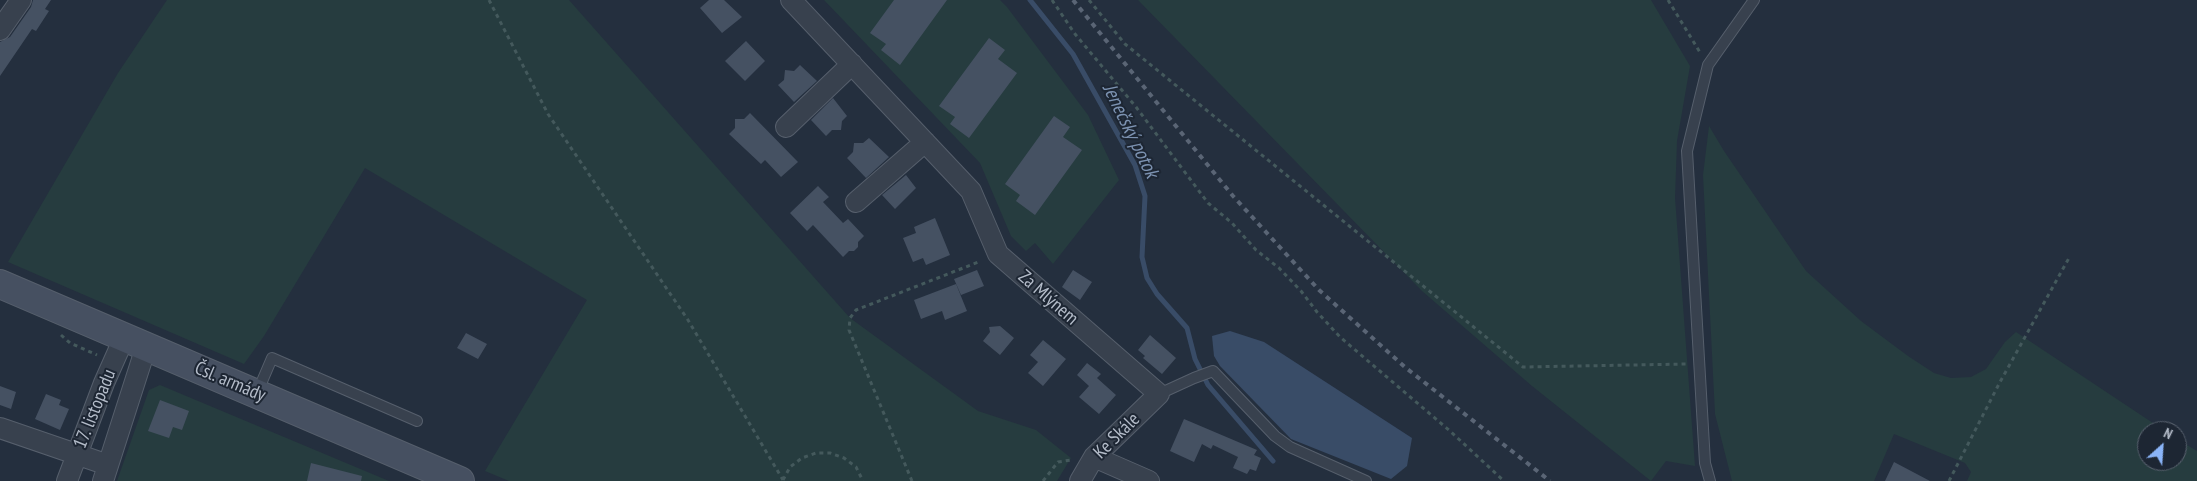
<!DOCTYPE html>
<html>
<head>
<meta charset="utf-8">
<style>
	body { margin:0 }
	#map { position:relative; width:2197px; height:481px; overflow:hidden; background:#242f3e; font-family:"PT Sans Narrow",sans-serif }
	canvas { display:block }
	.north { position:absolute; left:2137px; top:421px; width:50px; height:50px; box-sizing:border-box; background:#1d2633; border:1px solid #59626f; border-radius:50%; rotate:26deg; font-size:14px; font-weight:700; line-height:20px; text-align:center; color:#b4bcc9 }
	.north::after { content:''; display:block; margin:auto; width:18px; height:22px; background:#8ab4f8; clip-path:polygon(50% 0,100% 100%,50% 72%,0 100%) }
</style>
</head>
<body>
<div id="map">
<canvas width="2197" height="481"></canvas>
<div class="north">N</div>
</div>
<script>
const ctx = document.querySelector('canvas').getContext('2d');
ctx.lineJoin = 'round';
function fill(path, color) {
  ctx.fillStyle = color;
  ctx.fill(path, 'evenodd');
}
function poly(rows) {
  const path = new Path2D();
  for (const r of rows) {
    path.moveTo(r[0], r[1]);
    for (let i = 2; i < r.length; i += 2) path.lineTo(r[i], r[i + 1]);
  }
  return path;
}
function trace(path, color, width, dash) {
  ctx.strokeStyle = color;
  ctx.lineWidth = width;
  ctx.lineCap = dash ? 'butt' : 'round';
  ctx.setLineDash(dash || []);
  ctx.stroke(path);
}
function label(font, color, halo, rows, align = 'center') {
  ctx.font = font + ' "PT Sans Narrow",sans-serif';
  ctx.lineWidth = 4;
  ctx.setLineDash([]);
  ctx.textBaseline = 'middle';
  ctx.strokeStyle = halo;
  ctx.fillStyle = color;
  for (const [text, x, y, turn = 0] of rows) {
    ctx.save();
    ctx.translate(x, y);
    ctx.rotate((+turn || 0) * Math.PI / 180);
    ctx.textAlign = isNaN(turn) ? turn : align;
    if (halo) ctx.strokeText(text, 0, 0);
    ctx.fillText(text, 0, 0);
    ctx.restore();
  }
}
fill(poly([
	[167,0,569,0,850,318,978,411,1036,430,1071,458,1057,481,509,481,485,471,587,300,365,168,264,336,244,364,8,262,118,73],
	[824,0,1000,0,1007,7,1088,115,1119,180,1053,264,1035,243,1026,251,1011,236,980,163],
	[1138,0,1651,0,1690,66,1677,141,1675,198,1695,466,1666,461,1651,481,1532,386,1422,291],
	[1709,126,1724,151,1806,271,1861,321,1908,356,1934,373,1951,378,1971,377,1986,369,2005,342,2016,332,2165,431,2147,431,2147,461,2177,461,2177,439,2197,451,2197,481,1967,481,1971,472,1965,463,1894,434,1874,481,1732,481,1715,414,1703,175],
	[160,385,389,481,117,481,149,390]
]), '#263c3f');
fill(poly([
	[1230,331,1264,342,1412,438,1407,466,1391,479,1291,439,1220,366,1214,356,1212,336]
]), '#394c67');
trace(poly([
	[1030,0,1073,54,1135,165,1145,196,1142,257,1147,278,1157,294,1187,328,1195,359,1208,385,1273,461]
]), '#394c67', 5);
fill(poly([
	[33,0,51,0,45,9,49,11,36,31,32,29,0,76,0,42,10,37,31,7],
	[709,0,724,0,742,17,722,33,700,8],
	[894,0,947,0,900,65,881,50,886,44,870,33],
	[989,38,1005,50,998,59,1017,73,969,138,950,124,955,117,939,106],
	[746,41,765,61,745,81,725,61],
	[800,65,817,81,794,102,778,85,784,80,785,70,794,71],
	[833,98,847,116,842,121,841,130,832,130,826,136,811,120],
	[750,113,798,162,781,177,765,160,761,164,729,134,735,128,735,119,744,119],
	[1054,116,1070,127,1063,137,1082,150,1035,215,1016,201,1020,195,1005,184],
	[869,138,889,157,866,178,847,158,853,152,854,143,863,143],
	[906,175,916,188,895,209,882,195],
	[818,186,829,197,823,202,843,223,848,219,864,236,858,242,858,247,854,251,849,251,843,257,813,225,807,231,790,213],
	[935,218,950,255,926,265,923,258,913,262,903,238,916,233,914,227],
	[977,270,984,286,961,295,954,279],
	[1073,270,1092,282,1080,300,1062,287],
	[956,284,967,311,945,320,942,311,921,319,914,300],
	[1000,326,1014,338,1000,355,983,341,990,332,989,327],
	[466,333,487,344,478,359,457,348],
	[1150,335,1176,358,1162,374,1143,358,1145,356,1138,350],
	[1043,340,1066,359,1043,386,1028,373,1038,362,1030,355],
	[1087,363,1101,374,1097,378,1116,395,1099,414,1079,397,1089,386,1077,375],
	[0,386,16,392,11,409,0,405],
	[46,394,61,400,59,405,69,409,60,430,35,419],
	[160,400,189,411,182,430,173,427,169,438,148,431],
	[1184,419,1257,450,1254,455,1261,458,1256,471,1250,469,1247,474,1233,468,1238,457,1213,445,1211,449,1202,444,1194,462,1170,451],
	[1894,462,1930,481,1885,481],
	[311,463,362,476,361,481,307,481]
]), '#455162');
const service = poly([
	[257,393,272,358,417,421],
	[1159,394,1194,378,1213,371,1275,436,1290,447,1366,481],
	[1710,481,1705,463,1687,151,1708,65,1754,0]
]);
const minor = poly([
	[791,0,971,191,998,254,1159,394,1094,457,1080,481],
	[0,30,21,0],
	[786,127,852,64],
	[856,202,925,142],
	[0,428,108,465],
	[1094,457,1149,481],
	[67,481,104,383,124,338],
	[103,481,146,347]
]);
const secondary = poly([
	[0,284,460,481]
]);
trace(service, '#565f6c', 12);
trace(minor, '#565f6c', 22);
trace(secondary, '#565f6c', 30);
trace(poly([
	[489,0,548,114,688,320,783,480],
	[1052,0,1075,34,1136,107,1208,203,1232,223,1256,250,1279,268,1301,291,1317,312,1340,337,1450,431,1504,481],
	[1089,0,1125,44,1523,367,1686,364],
	[1668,0,1701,54],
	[61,335,70,343,97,355],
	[783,480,790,467,802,458,816,453,830,453,844,458,856,467,863,481],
	[912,481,849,330,850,318,856,310,981,261],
	[1043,481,1058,462,1071,460],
	[1949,481,2000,382,2069,258]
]), '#44595c', 3, [4, 4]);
trace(service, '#38414e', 10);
trace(minor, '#38414e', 20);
trace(secondary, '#465061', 28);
trace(poly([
	[1073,0,1233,196,1319,290,1406,368,1550,481]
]), '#5a6575', 4, [5, 5]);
label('19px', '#b4bcc9', '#1d2633', [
	["Za Mlýnem",1048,298,41],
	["Čsl. armády",230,382,23],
	["17. listopadu",95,409,-68],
	["Ke Skále",1117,436,-45]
]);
label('italic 20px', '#7c92b1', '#1d2633', [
	["Jenečský potok",1130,131,64]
]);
</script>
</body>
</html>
